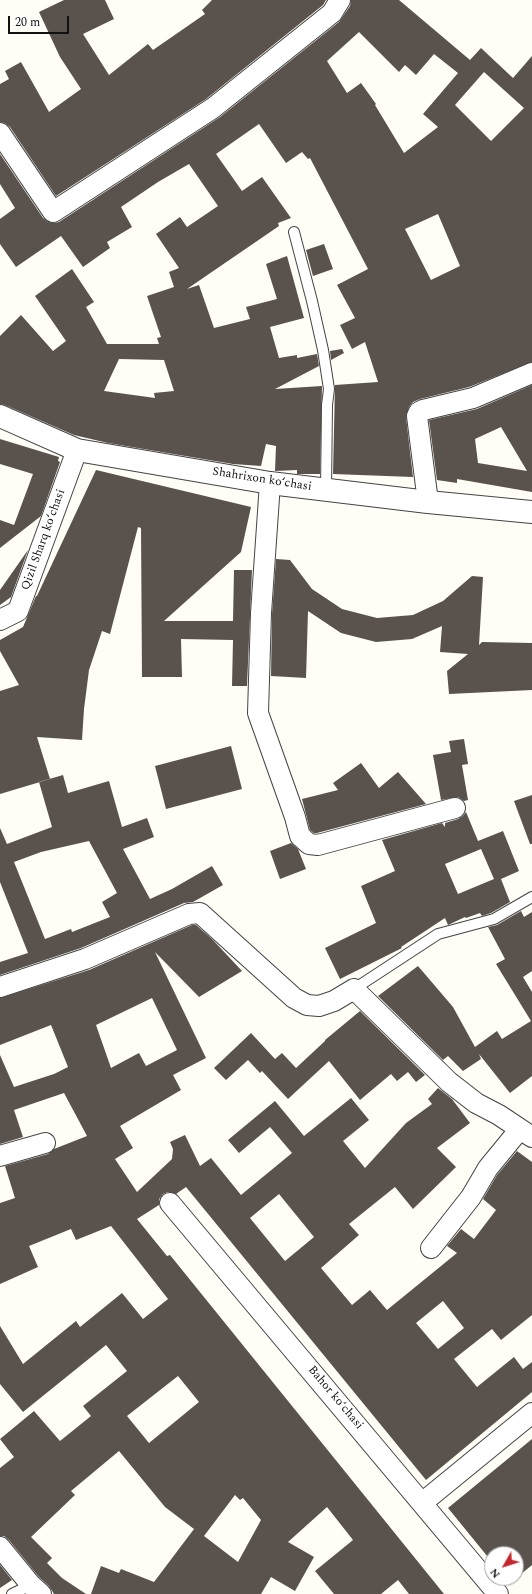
<!DOCTYPE html>
<html>
<head>
<meta charset="utf-8">
<style>
	body { margin:0 }
	#map { position:relative; width:532px; height:1594px; overflow:hidden; background:#fffdf5; font-family:Spectral,serif }
	canvas { display:block }
	.north { position:absolute; left:484px; top:1546px; width:40px; height:40px; box-sizing:border-box; background:#fff; border:1px solid #a0a0a0; border-radius:50%; rotate:231deg; font-size:11px; font-weight:700; line-height:16px; text-align:center; color:#111 }
	.north::after { content:''; display:block; margin:auto; width:14px; height:18px; background:#c4262e; clip-path:polygon(50% 0,100% 100%,50% 72%,0 100%) }
	.scale { position:absolute; left:8px; top:16px; width:61px; height:18px; box-sizing:border-box; border:2px solid #111; border-top:0; padding-left:5px; font-size:12px; line-height:14px; white-space:nowrap; color:#111; -webkit-text-stroke:3px #fff; paint-order:stroke }
</style>
</head>
<body>
<div id="map">
<canvas width="532" height="1594"></canvas>
<div class="north">N</div>
<div class="scale">20 m</div>
</div>
<script>
const ctx = document.querySelector('canvas').getContext('2d');
ctx.lineJoin = 'round';
function fill(path, color) {
  ctx.fillStyle = color;
  ctx.fill(path, 'evenodd');
}
function poly(rows) {
  const path = new Path2D();
  for (const r of rows) {
    path.moveTo(r[0], r[1]);
    for (let i = 2; i < r.length; i += 2) path.lineTo(r[i], r[i + 1]);
  }
  return path;
}
function trace(path, color, width, dash) {
  ctx.strokeStyle = color;
  ctx.lineWidth = width;
  ctx.lineCap = dash ? 'butt' : 'round';
  ctx.setLineDash(dash || []);
  ctx.stroke(path);
}
function label(font, color, halo, rows, align = 'center') {
  ctx.font = font + ' Spectral,serif';
  ctx.lineWidth = 4;
  ctx.setLineDash([]);
  ctx.textBaseline = 'middle';
  ctx.strokeStyle = halo;
  ctx.fillStyle = color;
  for (const [text, x, y, turn = 0] of rows) {
    ctx.save();
    ctx.translate(x, y);
    ctx.rotate((+turn || 0) * Math.PI / 180);
    ctx.textAlign = isNaN(turn) ? turn : align;
    if (halo) ctx.strokeText(text, 0, 0);
    ctx.fillText(text, 0, 0);
    ctx.restore();
  }
}
fill(poly([
	[64,0,105,0,114,19,83,34,109,75,148,44,153,50,205,14,202,10,212,0,326,0,323,5,206,99,56,196,10,127,5,123,0,122,0,84,9,79,5,71,21,62,49,112,81,89,60,57,39,12],
	[351,0,399,0,470,60,481,48,513,78,532,56,532,362,469,387,420,399,413,402,409,407,406,417,413,477,333,474,335,385,378,382,365,342,352,349,340,325,355,318,337,285,368,269,310,158,308,159,302,152,286,163,259,124,216,154,242,191,262,177,291,218,278,223,279,226,187,289,199,285,214,328,250,319,246,307,277,299,266,264,287,256,304,318,270,327,279,358,297,355,297,358,317,354,319,366,275,389,322,386,320,474,297,474,297,470,275,471,276,446,266,444,261,466,233,464,108,443,74,435,5,405,0,404,0,336,21,315,53,351,66,341,35,296,72,269,94,302,86,307,107,344,159,344,157,338,161,337,147,296,174,287,169,272,179,268,156,234,180,217,187,227,218,206,189,164,158,182,121,207,132,227,107,242,110,248,83,267,61,236,16,267,0,244,0,219,15,208,0,184,0,154,43,218,48,222,54,223,59,222,220,117,339,22,350,6],
	[359,32,399,72,405,65,416,75,434,54,458,73,423,114,438,127,404,153,375,105,376,104,361,83,347,93,327,61],
	[484,72,524,108,491,141,455,105],
	[438,214,460,266,431,280,405,229],
	[119,359,164,360,174,391,154,393,155,398,104,391],
	[324,244,333,269,313,276,306,250],
	[342,349,344,353,331,360,330,351],
	[532,385,532,492,457,479,457,483,437,480,429,420,477,409],
	[501,427,527,471,478,463,475,439],
	[0,439,59,457,58,461,60,462,41,516,0,548,0,520,14,525,33,474,0,464],
	[96,470,251,507,241,552,164,621,233,621,234,570,252,570,247,686,232,686,233,640,181,639,182,677,142,677,141,528,138,527,110,634,102,631,89,670,84,709,82,740,37,737,50,779,0,794,0,691,19,685,0,651,0,640,23,627,36,596,37,596],
	[28,550,11,597,0,605,0,590],
	[276,559,290,560,312,589,342,609,377,618,413,615,443,601,472,576,483,577,479,645,482,642,532,643,532,690,449,694,447,671,468,654,440,652,442,626,412,639,376,642,341,633,308,611,306,678,271,676,272,614],
	[464,739,468,764,462,765,468,800,464,801,458,797,441,800,433,755,451,752,449,741],
	[231,746,242,789,166,809,155,766],
	[361,763,379,788,398,772,426,804,317,833,314,833,310,830,302,799,338,790,333,783],
	[63,775,68,793,109,781,122,827,147,818,154,837,123,849,150,899,172,889,212,866,223,885,193,902,184,903,81,948,0,975,0,962,28,953,0,882,0,828,7,844,52,827,39,782],
	[89,841,117,893,102,902,110,917,72,932,71,929,45,939,14,862,41,852],
	[532,795,532,844,530,844,514,801],
	[466,812,478,841,503,831,519,871,501,879,510,902,491,913,482,916,480,913,466,918,465,917,448,925,445,918,401,947,402,948,340,979,325,948,376,923,361,886,395,871,382,840,442,823,445,827,445,823,458,819,463,816],
	[481,849,494,879,458,894,445,864],
	[291,843,298,849,306,869,280,879,270,851],
	[521,911,524,917,532,912,532,971,523,977,532,992,532,1076,510,1093,479,1054,481,1059,463,1071,448,1056,443,1060,378,996,418,966,453,1007,475,1047,497,1031,502,1039,531,1021,496,964,505,959,488,927,497,925],
	[192,925,196,925,212,939,242,971,199,997,155,952,206,1058,173,1075,181,1090,120,1126,133,1148,115,1159,137,1192,172,1159,173,1149,170,1142,185,1135,200,1166,211,1158,241,1195,292,1153,270,1127,239,1153,228,1140,275,1101,304,1136,351,1098,369,1120,343,1141,365,1168,406,1123,432,1104,428,1099,438,1088,452,1099,470,1123,437,1148,456,1167,413,1209,395,1187,349,1224,359,1235,321,1268,352,1305,370,1290,387,1310,457,1253,447,1246,461,1229,474,1239,496,1210,483,1199,497,1175,517,1151,532,1162,532,1315,501,1340,492,1329,454,1359,477,1387,514,1357,523,1369,532,1362,532,1392,426,1480,186,1187,176,1194,168,1192,163,1194,159,1199,159,1205,137,1219,167,1256,170,1255,444,1594,409,1594,398,1580,381,1594,334,1594,315,1571,353,1540,327,1507,288,1542,314,1557,295,1591,271,1577,261,1594,91,1594,101,1566,119,1573,121,1569,154,1582,194,1529,165,1507,119,1451,71,1491,75,1495,31,1537,52,1558,47,1563,62,1578,86,1594,54,1594,49,1586,39,1577,9,1540,4,1536,0,1536,0,1468,14,1457,0,1439,34,1411,60,1441,91,1416,83,1406,127,1371,106,1345,23,1412,0,1384,0,1326,23,1364,76,1321,80,1327,122,1293,143,1319,168,1299,111,1226,76,1240,71,1229,29,1246,38,1267,0,1284,0,1203,15,1198,5,1166,48,1154,54,1149,87,1136,64,1093,14,1110,23,1137,0,1144,0,1055,14,1087,54,1074,68,1067,51,1025,0,1045,0,998,89,970],
	[152,998,177,1050,146,1066,139,1053,111,1068,96,1025],
	[279,1194,314,1237,285,1261,250,1218],
	[443,1301,464,1328,438,1349,416,1323],
	[178,1376,199,1402,149,1443,127,1416],
	[235,1495,240,1500,243,1498,261,1520,238,1562,204,1536],
	[360,1011,425,1075,416,1082,408,1072,397,1081,391,1074,360,1100,329,1061,288,1099,262,1071,260,1073,248,1060,226,1080,214,1068,251,1033,275,1059,282,1053,296,1068,325,1041,325,1040],
	[532,1439,532,1565,510,1583,505,1578,516,1578,516,1554,492,1554,492,1562,448,1508],
	[0,1565,12,1580,0,1588]
]), '#5a524d');
const service = poly([
	[294,232,312,301,323,350,329,389,327,405,326,490],
	[354,989,438,934,494,919,532,897],
	[12,1594,31,1585]
]);
const minor = poly([
	[0,133,53,212,213,108,332,13,340,0],
	[270,483,261,613,258,713,295,817,300,836,309,844,318,845,455,808],
	[428,502,417,416,419,412,423,410,473,398,532,373],
	[0,620,18,611,77,450],
	[0,987,85,959,189,914,200,913,294,998,307,1005,319,1006,334,1001,354,989,449,1082,476,1103,499,1115,532,1137],
	[0,1156,45,1143],
	[170,1203,498,1594],
	[431,1248,471,1197,488,1168,520,1129],
	[422,1503,532,1413],
	[0,1547,31,1585,41,1594]
]);
const tertiary = poly([
	[0,416,77,450,270,483,428,502,532,512]
]);
trace(service, '#444', 12);
trace(minor, '#444', 22);
trace(tertiary, '#444', 24);
trace(service, '#fff', 10);
trace(minor, '#fff', 20);
trace(tertiary, '#fff', 22);
label('12px', '#111', '#fff', [
	["Shahrixon koʻchasi",262,480,9],
	["Qizil Sharq koʻchasi",44,540,-70],
	["Bahor koʻchasi",335,1398,50]
]);
</script>
</body>
</html>
